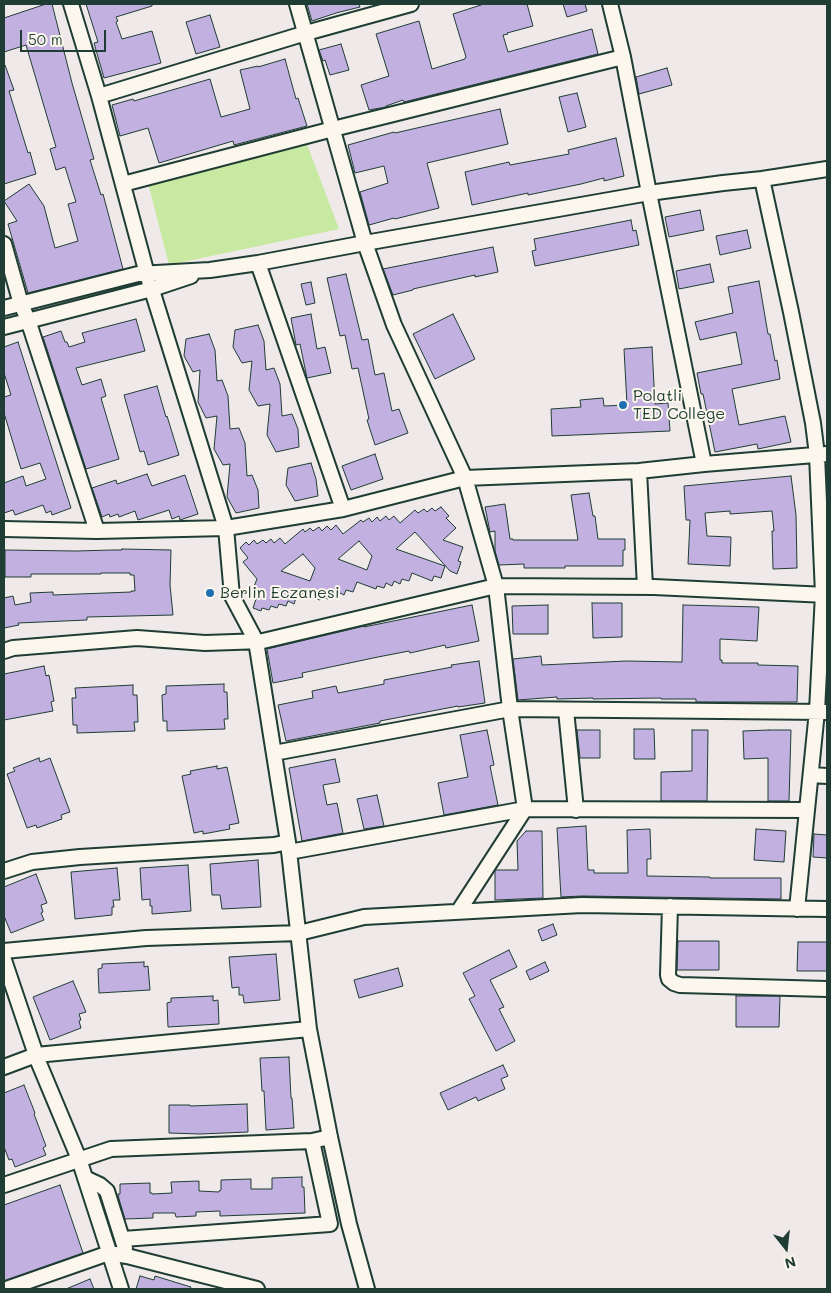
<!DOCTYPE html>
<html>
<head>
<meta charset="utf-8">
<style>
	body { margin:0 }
	#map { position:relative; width:831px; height:1293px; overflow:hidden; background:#f0e9ea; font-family:Mali,sans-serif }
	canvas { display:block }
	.frame { position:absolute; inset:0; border:5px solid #1f3d34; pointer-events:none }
	.north { position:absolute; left:761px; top:1223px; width:50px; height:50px; -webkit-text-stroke:4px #fbf7ec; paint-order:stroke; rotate:164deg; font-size:14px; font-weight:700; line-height:20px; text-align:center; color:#1f3d34 }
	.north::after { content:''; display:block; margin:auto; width:18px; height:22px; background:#1f3d34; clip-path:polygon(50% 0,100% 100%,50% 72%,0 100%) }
	.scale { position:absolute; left:20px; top:30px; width:86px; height:22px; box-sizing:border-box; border:2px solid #1f3d34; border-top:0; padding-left:6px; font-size:15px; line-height:18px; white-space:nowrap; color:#1f3d34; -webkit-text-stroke:4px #fbf7ec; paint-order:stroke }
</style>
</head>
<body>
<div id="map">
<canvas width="831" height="1293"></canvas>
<div class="frame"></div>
<div class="north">N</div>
<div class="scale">50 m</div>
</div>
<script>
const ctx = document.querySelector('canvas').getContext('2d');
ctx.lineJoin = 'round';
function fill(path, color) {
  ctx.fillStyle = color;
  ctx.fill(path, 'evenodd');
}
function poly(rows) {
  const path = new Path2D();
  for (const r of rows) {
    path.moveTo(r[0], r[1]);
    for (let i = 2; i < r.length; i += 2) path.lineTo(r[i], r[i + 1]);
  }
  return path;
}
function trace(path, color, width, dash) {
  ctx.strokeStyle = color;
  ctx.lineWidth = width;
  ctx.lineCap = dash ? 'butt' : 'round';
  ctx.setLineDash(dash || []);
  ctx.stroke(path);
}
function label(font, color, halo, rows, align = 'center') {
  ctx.font = font + ' Mali,sans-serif';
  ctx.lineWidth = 4;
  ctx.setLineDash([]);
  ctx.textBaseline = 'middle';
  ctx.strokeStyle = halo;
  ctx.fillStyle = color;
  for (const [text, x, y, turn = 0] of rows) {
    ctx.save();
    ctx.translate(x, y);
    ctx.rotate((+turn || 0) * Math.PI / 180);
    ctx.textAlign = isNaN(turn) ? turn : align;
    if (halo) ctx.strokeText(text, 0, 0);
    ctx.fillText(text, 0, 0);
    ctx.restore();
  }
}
fill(poly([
	[305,139,339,229,169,265,148,183]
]), '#c8e9a1');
const building = poly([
	[46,4,52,4,72,83,94,159,90,160,101,195,103,194,123,269,28,293,8,224,17,221,4,201,29,184,44,206,55,248,78,241,68,204,76,202,65,167,56,170,50,149,56,147,26,45,4,52,4,18,46,4],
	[86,4,152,4,152,6,116,17,118,21,116,22,122,39,152,31,161,63,104,78,94,43,98,42,86,4],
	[307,4,359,4,360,7,336,13,312,21,307,4],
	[484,4,527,4,533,26,507,33,508,34,503,35,508,52,592,29,598,54,404,102,403,100,386,106,386,107,369,110,361,85,389,76,376,34,419,21,432,69,465,59,465,58,466,57,453,14,484,4],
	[563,4,585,4,587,11,567,17,563,4],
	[210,15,220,47,196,54,186,22,210,15],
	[341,44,349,70,330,75,325,60,323,61,319,50,341,44],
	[285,59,296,99,298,98,307,126,234,145,233,141,159,163,148,128,120,136,112,105,133,99,134,101,210,79,221,117,250,109,240,70,258,66,258,67,285,59],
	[4,65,5,65,14,90,9,91,28,153,30,152,36,174,4,184,4,65],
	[667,68,672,85,639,94,636,77,667,68],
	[577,93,586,127,568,132,559,97,577,93],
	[500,109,508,144,427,163,439,208,395,219,394,218,369,225,360,192,388,183,384,166,355,173,348,145,394,132,395,133,500,109],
	[616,138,624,176,604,181,604,178,581,184,528,195,528,193,472,205,465,172,509,162,510,165,569,154,568,150,616,138],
	[700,210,704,230,669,237,665,217,700,210],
	[631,220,633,231,636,230,639,245,535,266,532,251,536,250,534,239,631,220],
	[747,230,751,248,720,255,716,236,747,230],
	[493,247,498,272,475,277,475,275,413,289,413,290,393,295,383,269,493,247],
	[710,264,714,282,679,289,676,271,710,264],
	[346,274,362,340,368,339,375,375,384,373,392,411,399,409,408,433,375,445,367,420,369,419,358,368,352,369,345,335,340,336,327,278,346,274],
	[759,281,768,334,770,334,775,361,777,360,780,379,732,389,739,425,785,416,791,442,758,449,757,444,715,452,703,394,701,394,697,373,742,364,736,332,700,340,695,322,733,313,728,287,759,281],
	[311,282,315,303,306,305,301,284,311,282],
	[311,314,317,349,325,347,331,373,307,378,300,344,296,345,291,318,311,314],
	[453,314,475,359,435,379,413,334,453,314],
	[136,319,145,351,76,368,82,385,101,379,106,396,101,398,119,459,86,469,43,337,61,331,65,342,67,342,69,347,85,342,82,333,136,319],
	[258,325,264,341,266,370,274,368,280,384,282,416,292,414,298,429,299,447,276,452,267,435,270,404,258,406,249,390,252,361,242,363,233,347,235,330,258,325],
	[209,334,215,350,217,381,222,380,228,396,230,429,239,428,245,443,247,476,252,475,258,490,259,508,236,513,227,497,230,464,223,465,214,449,217,416,206,418,198,402,200,370,193,372,184,356,186,339,209,334],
	[18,342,71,508,52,515,51,511,46,513,43,505,15,515,13,510,4,513,4,483,23,476,26,486,46,479,40,463,21,469,4,413,4,397,11,395,4,373,4,347,18,342],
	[652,347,655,404,668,403,670,431,552,436,551,409,581,407,580,400,603,398,604,406,627,405,624,349,652,347],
	[157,386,166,417,167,416,179,455,148,465,144,451,140,452,124,395,157,386],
	[375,454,383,479,351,490,342,466,375,454],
	[311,463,316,479,318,496,295,501,286,485,288,468,311,463],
	[147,474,152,486,185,475,198,514,180,520,179,516,172,519,169,510,138,520,135,511,119,517,118,514,110,517,109,514,102,517,92,488,116,480,117,484,147,474],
	[791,476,796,515,797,568,773,569,772,531,774,531,772,511,730,514,730,511,705,513,707,536,731,537,730,566,688,564,690,520,686,520,684,486,791,476],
	[589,493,593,516,595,516,598,539,625,539,625,550,623,550,623,566,565,566,565,568,524,568,524,564,499,565,495,551,495,531,490,532,485,507,505,504,510,539,513,539,513,540,578,540,571,495,589,493],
	[441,507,449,516,446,518,456,528,443,540,463,547,458,561,461,562,457,574,450,571,415,532,396,549,445,566,441,578,434,576,432,581,412,573,409,581,402,579,400,584,394,581,392,586,386,583,384,588,377,586,376,589,357,582,353,592,346,590,344,595,338,592,336,597,329,595,328,599,321,597,320,600,298,592,294,604,288,601,286,606,279,604,277,608,271,606,269,610,262,608,261,611,253,608,257,596,251,594,257,579,243,562,248,558,240,548,246,542,249,545,254,540,257,544,263,540,266,543,271,539,274,543,280,538,285,544,303,529,305,532,310,528,313,531,319,527,322,531,327,526,331,530,336,525,343,534,361,520,363,522,369,518,372,522,377,517,380,521,386,516,389,520,394,516,400,523,415,510,418,513,424,509,427,512,432,508,435,511,441,507],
	[359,541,372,556,367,570,338,559,359,541],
	[303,554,315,568,310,581,281,571,303,554],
	[122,549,171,550,170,585,173,615,87,617,87,620,18,623,19,625,4,628,4,598,13,596,15,605,31,602,30,593,53,592,53,595,131,592,131,591,135,591,134,575,130,575,130,573,101,573,101,574,31,574,31,577,5,577,5,550,76,551,112,550,122,550,122,549],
	[592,603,622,603,622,637,593,638,592,603],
	[472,605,479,641,446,648,445,645,410,653,409,651,378,657,302,673,303,677,273,683,267,649,364,626,364,627,472,605],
	[548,605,548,634,513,634,512,606,548,605],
	[683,605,759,607,757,641,720,639,720,660,722,660,722,663,758,663,758,665,798,666,797,702,696,702,696,699,661,699,661,698,593,699,593,698,557,699,557,697,518,700,513,659,541,656,542,665,626,661,682,662,683,605],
	[479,661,485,703,458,707,458,706,380,721,380,723,286,741,278,705,313,698,312,691,336,686,338,693,384,684,384,680,452,667,451,665,479,661],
	[44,666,46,676,49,675,54,701,51,702,53,711,4,720,4,674,44,666],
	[224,684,224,692,227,692,228,719,224,719,225,729,167,731,167,721,163,721,162,695,166,694,166,686,224,684],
	[133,685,133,695,137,695,138,722,134,722,135,731,77,733,77,725,73,725,72,698,76,698,75,688,133,685],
	[634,729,654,729,655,759,634,759,634,729],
	[487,730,494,765,490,766,498,805,444,815,438,783,468,777,460,735,487,730],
	[577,730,600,730,600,758,580,758,577,730],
	[692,730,708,730,707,801,661,801,661,772,692,771,692,730],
	[769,730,791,730,789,801,768,801,768,758,744,759,743,731,769,730],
	[39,758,40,762,50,758,70,812,61,815,62,819,37,828,36,825,27,828,7,774,15,771,13,768,39,758],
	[335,759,340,782,323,785,327,805,337,803,343,833,302,841,289,768,335,759],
	[217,766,217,769,227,767,239,823,229,825,230,829,203,834,203,831,194,833,182,776,191,774,190,771,217,766],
	[377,795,384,826,364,829,357,799,377,795],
	[586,826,588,870,594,870,594,873,628,873,627,830,650,829,651,859,647,859,647,876,710,877,710,878,781,878,781,899,582,896,561,897,557,828,586,826],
	[756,829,786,831,784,862,754,860,756,829],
	[526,831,542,831,543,898,495,900,495,870,518,870,517,841,526,831],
	[814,834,827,835,827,858,813,857,814,834],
	[258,860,261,907,222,909,220,895,212,895,210,864,258,860],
	[188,865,191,911,152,914,152,906,150,906,150,899,142,900,140,868,188,865],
	[117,868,120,900,113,900,114,907,112,907,112,915,75,919,71,872,117,868],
	[36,874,47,903,41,905,43,912,41,913,44,920,11,933,4,916,4,887,36,874],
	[553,924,557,935,542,941,538,930,553,924],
	[678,941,719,941,719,970,677,970,678,941],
	[798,942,827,942,827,971,797,971,798,942],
	[509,950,517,967,490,980,504,1007,499,1009,515,1041,496,1051,469,999,475,996,463,973,509,950],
	[276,954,280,1000,244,1003,243,995,239,995,239,987,232,988,229,957,276,954],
	[144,962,144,967,148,966,150,990,99,993,98,969,102,968,102,964,144,962],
	[545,962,549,971,530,980,526,971,545,962],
	[398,968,403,986,359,998,354,980,398,968],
	[73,981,86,1012,79,1014,81,1020,79,1021,81,1028,50,1040,33,997,73,981],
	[213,996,213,1001,218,1000,219,1024,168,1027,167,1003,171,1002,171,998,213,996],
	[736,996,780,996,779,1027,736,1027,736,996],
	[289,1057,291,1098,292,1098,294,1128,266,1130,264,1091,262,1091,260,1058,289,1057],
	[503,1065,508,1076,501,1079,505,1089,478,1101,476,1097,448,1110,440,1093,503,1065],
	[24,1085,35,1113,34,1114,46,1146,43,1148,46,1155,15,1167,12,1159,9,1160,4,1147,4,1093,24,1085],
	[247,1104,248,1132,200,1134,169,1133,169,1105,190,1105,190,1106,247,1104],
	[302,1177,302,1187,304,1187,305,1213,220,1216,220,1211,196,1212,196,1216,176,1217,175,1213,153,1213,153,1218,125,1219,119,1199,118,1194,120,1194,120,1184,150,1183,150,1193,152,1193,152,1194,172,1193,171,1182,199,1181,199,1191,219,1192,219,1191,221,1190,221,1180,251,1179,251,1189,272,1189,272,1178,302,1177],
	[60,1185,83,1253,4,1281,4,1205,60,1185],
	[140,1276,154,1280,155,1276,191,1287,190,1289,136,1289,140,1276],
	[90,1279,94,1289,66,1289,90,1279]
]);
fill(building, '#c2b0e0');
trace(building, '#1f3d34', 1);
const minor = poly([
	[71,4,99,96,147,274,226,528,232,596,256,641,288,842,309,1029,330,1137,349,1224,367,1289],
	[297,4,365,243,394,325,465,478,496,586,510,709,525,809,458,912],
	[610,4,623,57,649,193,704,464],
	[99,96,306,33,411,4],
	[762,179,791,312,813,423,817,455,823,594,817,711,797,909],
	[123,184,333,129,623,57],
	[4,244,21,304,28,320,97,531],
	[258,263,343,509],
	[4,308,138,274,210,270,258,263,365,243,649,193,723,183,762,179,827,169],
	[4,327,152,289,191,276],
	[639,471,645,587],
	[4,529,97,531,226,528,343,509,465,478,639,471,704,464,827,454],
	[4,651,13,648,137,638,205,643,263,641,496,586,654,587,827,595],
	[566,710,576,810],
	[274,753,510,709,827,712],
	[811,775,827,776],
	[289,852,525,809,807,810],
	[4,871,32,862,80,857,274,845,288,842],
	[670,906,668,975,669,979,674,983,680,985,827,989],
	[4,951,146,938,299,933,364,917,582,905,827,909],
	[4,960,38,1061,79,1159,121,1289],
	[4,1067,36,1055,309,1029],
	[85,1178,100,1185,107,1191,125,1248],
	[4,1185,111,1149,312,1141,330,1137],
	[123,1239,330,1224,312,1141],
	[6,1289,109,1253,127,1256,257,1289]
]);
trace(minor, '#1f3d34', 18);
trace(minor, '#fbf7ec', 14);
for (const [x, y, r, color] of [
	[623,405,5,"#1f6fb2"],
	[210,593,5,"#1f6fb2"]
]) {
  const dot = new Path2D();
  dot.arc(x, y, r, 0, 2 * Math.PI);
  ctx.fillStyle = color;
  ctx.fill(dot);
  trace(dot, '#fbf7ec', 2);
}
label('16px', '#1f3d34', '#fbf7ec', [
	["Polatli",633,396],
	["TED College",633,414],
	["Berlin Eczanesi",220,593]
], 'left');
</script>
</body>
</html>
